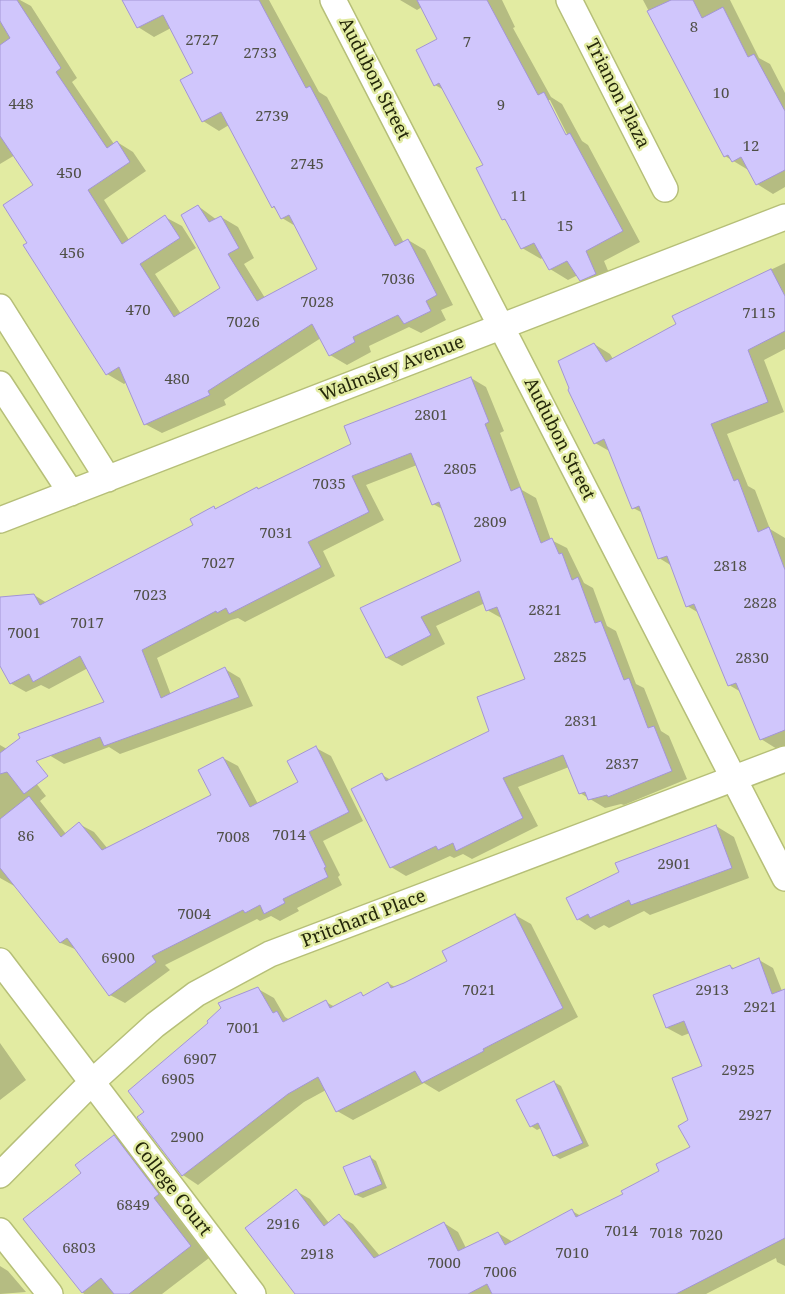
<!DOCTYPE html>
<html>
<head>
<meta charset="utf-8">
<style>
	body { margin:0 }
	canvas { display:block; background:#e2eba2 }
</style>
</head>
<body>
<canvas width="785" height="1294"></canvas>
<script>
const ctx = document.querySelector('canvas').getContext('2d');
ctx.lineJoin = 'round';
function fill(path, color) {
  ctx.fillStyle = color;
  ctx.fill(path, 'evenodd');
}
function poly(rows) {
  const path = new Path2D();
  for (const r of rows) {
    path.moveTo(r[0], r[1]);
    for (let i = 2; i < r.length; i += 2) path.lineTo(r[i], r[i + 1]);
  }
  return path;
}
function trace(path, color, width, dash) {
  ctx.strokeStyle = color;
  ctx.lineWidth = width;
  ctx.lineCap = dash ? 'butt' : 'round';
  ctx.setLineDash(dash || []);
  ctx.stroke(path);
}
function label(font, color, halo, rows, align = 'center') {
  ctx.font = font + ' "Noto Serif",serif';
  ctx.lineWidth = 5;
  ctx.setLineDash([]);
  ctx.textBaseline = 'middle';
  ctx.strokeStyle = halo;
  ctx.fillStyle = color;
  for (const [text, x, y, turn = 0] of rows) {
    ctx.save();
    ctx.translate(x, y);
    ctx.rotate((+turn || 0) * Math.PI / 180);
    ctx.textAlign = isNaN(turn) ? turn : align;
    if (halo) ctx.strokeText(text, 0, 0);
    ctx.fillText(text, 0, 0);
    ctx.restore();
  }
}
fill(poly([
	[0,0,20,0,31,6,77,78,72,82,114,144,117,142,133,152,146,171,104,200,129,240,165,217,182,226,196,248,155,274,181,314,221,289,198,206,217,220,221,217,238,227,254,258,244,264,265,298,319,269,297,227,282,218,277,210,273,207,229,125,219,131,203,121,195,74,171,28,154,37,138,27,123,0,269,0,319,92,327,97,404,243,408,240,425,250,453,305,441,310,446,320,421,333,409,327,369,346,371,352,347,365,330,355,321,338,224,400,226,405,162,433,145,424,127,382,124,384,107,374,29,243,35,185,15,155,0,164],
	[400,0,502,0,515,27,513,28,551,97,562,104,582,141,588,145,640,242,604,261,614,285,599,290,581,280,578,275,568,280,550,269,543,257,541,259,522,248,508,222,503,219,484,165,444,90,435,85,438,40,422,7,417,10],
	[547,100,550,100,570,140,568,141],
	[643,0,730,0,759,58,770,64,785,93,785,187,773,194,757,184,750,171,725,156],
	[785,263,785,349,764,360,784,412,727,434,748,486,755,490,770,529,785,538,785,746,777,749,761,739,741,692,729,685,699,613,687,606,672,566,659,558,643,513,633,508,611,452,595,443,594,344,610,354,613,359,678,325,674,316],
	[471,378,486,387,504,431,500,433,522,490,536,498,551,540,567,548,584,583,593,588,607,626,616,631,636,684,644,688,661,731,669,736,687,779,624,805,621,804,605,808,580,793,569,767,518,787,538,826,472,859,463,854,454,858,450,856,406,876,391,867,382,775,391,780,490,731,526,680,503,619,487,610,485,603,436,626,445,644,402,666,387,658,362,609,463,562,444,510,433,504,417,465,366,485,384,520,323,551,335,576,245,622,238,618,231,620,157,658,171,695,225,669,240,678,253,706,120,754,109,747,64,764,49,755,106,703,88,668,49,689,41,685,26,692,10,683,0,664,0,598,34,595,47,603,194,525,214,508,217,510,257,488,260,490,352,445],
	[0,745,12,752,46,796,40,801,66,834,79,824,94,832,108,849,213,795,223,758,238,766,258,804,299,782,316,748,331,756,363,821,323,841,340,875,338,877,342,885,297,908,299,911,280,921,271,916,260,921,257,919,165,965,170,970,125,1003,110,995,77,950,61,943,18,888,0,878],
	[716,826,734,837,749,878,650,915,644,911,609,928,604,925,595,930,578,919],
	[515,915,531,924,578,1017,439,1092,424,1083,353,1120,337,1111,326,1090,304,1102,198,1185,183,1175,146,1112,258,989,274,998,285,1017,290,1020,326,1002,335,1007,361,994,365,996,388,983,395,987,449,962],
	[759,960,773,968,782,991,785,990,785,1266,777,1262,776,1258,706,1294,298,1294,296,1191,310,1199,329,1223,339,1216,353,1224,380,1256,444,1223,458,1232,466,1248,498,1233,513,1242,572,1211,581,1216,624,1194,661,1171,691,1148,690,1120,704,1067,690,1033,682,1036,667,1028,655,996,730,966,735,969],
	[0,1043,26,1080,0,1100],
	[554,1082,561,1086,589,1146,560,1159,554,1155,541,1128,537,1130,531,1126],
	[114,1136,133,1147,177,1206,172,1210,209,1258,162,1294,84,1294,25,1219,83,1174],
	[370,1157,376,1161,387,1188,363,1198,356,1195,345,1168],
	[0,1266,8,1271,26,1292,0,1294]
]), '#0003');
const building = poly([
	[0,0,17,0,61,68,56,72,107,148,117,141,130,162,88,190,122,244,165,215,180,238,140,264,174,317,220,288,181,215,198,205,209,222,221,216,239,248,228,254,257,301,317,269,289,215,281,219,274,206,272,208,221,112,202,122,180,80,193,73,163,15,137,28,122,0,259,0,306,88,310,86,395,246,408,239,437,295,426,301,431,311,404,324,398,315,353,337,355,342,329,356,312,324,208,391,210,395,144,425,119,367,106,375,23,245,27,243,3,205,33,185,0,136,0,45,10,38,0,21,0,0],
	[417,0,487,0,538,95,544,92,566,135,570,133,623,231,586,251,596,274,580,281,567,261,549,270,534,243,521,249,505,219,502,220,476,168,483,165,439,83,434,86,416,50,437,39,417,0],
	[671,0,693,0,702,18,723,7,748,57,754,54,785,111,785,170,756,185,741,157,732,162,728,155,724,157,647,11,671,0],
	[771,269,785,296,785,331,748,350,768,402,711,424,734,481,738,479,758,532,769,527,785,570,785,730,760,740,736,683,728,686,694,604,686,607,667,556,658,559,639,506,632,509,604,439,594,444,568,390,569,388,558,361,594,343,606,362,676,324,672,316,771,269],
	[471,377,489,422,485,424,511,491,520,487,541,543,552,538,559,554,562,553,572,580,578,577,595,623,601,621,624,680,629,678,648,728,654,726,672,771,608,797,607,795,588,800,585,792,579,794,563,755,503,778,523,818,456,851,453,843,438,850,436,846,390,868,351,789,382,773,386,781,489,731,477,697,525,679,497,607,486,611,479,591,421,617,431,635,386,658,360,608,461,561,439,502,432,505,411,453,352,476,369,512,308,542,321,567,229,614,226,608,217,613,216,611,142,650,161,698,225,667,239,697,104,746,100,737,36,761,48,776,24,794,7,772,0,774,0,753,20,738,18,734,104,702,80,656,33,682,29,674,10,684,0,666,0,597,34,594,40,605,193,525,190,519,214,506,215,509,257,487,258,489,351,444,344,426,471,377],
	[316,746,349,812,309,832,326,867,324,868,328,877,283,899,285,903,264,914,260,905,245,913,243,910,152,956,156,962,109,996,67,938,60,943,0,868,0,819,29,796,61,837,79,822,102,850,211,795,198,770,223,757,250,807,298,782,287,761,316,746],
	[716,825,732,868,631,905,629,900,590,918,588,914,577,920,566,898,619,872,615,863,716,825],
	[515,914,563,1008,483,1049,484,1051,422,1083,415,1071,336,1112,318,1077,288,1094,182,1176,137,1117,144,1112,128,1091,208,1023,207,1021,221,1008,218,1003,258,987,273,1013,277,1011,283,1022,326,1000,330,1008,361,992,363,996,388,982,391,988,404,983,447,961,442,951,515,914],
	[759,958,772,994,785,989,785,1238,676,1294,492,1294,487,1284,468,1294,295,1294,245,1228,296,1189,324,1226,339,1214,374,1258,444,1222,458,1251,498,1232,505,1245,572,1209,576,1217,623,1194,621,1191,659,1171,656,1164,690,1147,678,1126,688,1120,672,1078,702,1066,684,1021,666,1028,653,995,730,965,732,969,759,958],
	[554,1081,583,1143,553,1156,538,1123,530,1127,516,1100,554,1081],
	[114,1135,159,1194,154,1198,191,1246,129,1294,114,1294,101,1278,82,1293,23,1219,81,1173,75,1165,114,1135],
	[370,1156,382,1184,355,1195,343,1167,370,1156]
]);
fill(building, '#d0c6fc');
trace(building, '#a395d5', 1);
const street = poly([
	[333,0,785,878],
	[569,0,665,189],
	[0,307,108,479],
	[0,384,71,493],
	[0,520,785,217],
	[0,961,253,1294],
	[0,1175,91,1083,155,1025,196,994,270,954,785,759],
	[0,1231,50,1294]
]);
trace(street, '#b6bf78', 28);
trace(street, '#fff', 25);
label('15px', '#4f4f46', null, [
	["8",694,28],
	["2727",202,41],
	["7",467,43],
	["2733",260,54],
	["10",721,94],
	["448",21,105],
	["9",501,106],
	["2739",272,117],
	["12",751,147],
	["2745",307,165],
	["450",69,174],
	["11",519,197],
	["15",565,227],
	["456",72,254],
	["7036",398,280],
	["7028",317,303],
	["470",138,311],
	["7115",759,314],
	["7026",243,323],
	["480",177,380],
	["2801",431,416],
	["2805",460,470],
	["7035",329,485],
	["2809",490,523],
	["7031",276,534],
	["7027",218,564],
	["2818",730,567],
	["7023",150,596],
	["2828",760,604],
	["2821",545,611],
	["7017",87,624],
	["7001",24,634],
	["2825",570,658],
	["2830",752,659],
	["2831",581,722],
	["2837",622,765],
	["7014",289,836],
	["86",26,837],
	["7008",233,838],
	["2901",674,865],
	["7004",194,915],
	["6900",118,959],
	["7021",479,991],
	["2913",712,991],
	["2921",760,1008],
	["7001",243,1029],
	["6907",200,1060],
	["2925",738,1071],
	["6905",178,1080],
	["2927",755,1116],
	["2900",187,1138],
	["6849",133,1206],
	["2916",283,1225],
	["7014",621,1232],
	["7018",666,1234],
	["7020",706,1236],
	["6803",79,1249],
	["7010",572,1254],
	["2918",317,1255],
	["7000",444,1264],
	["7006",500,1273]
]);
label('18px', '#24270a', '#e2eba2', [
	["Audubon Street",374,79,63],
	["Trianon Plaza",617,94,63],
	["Walmsley Avenue",392,369,-21],
	["Audubon Street",559,439,63],
	["Pritchard Place",364,919,-21],
	["College Court",172,1189,52]
]);
</script>
</body>
</html>
